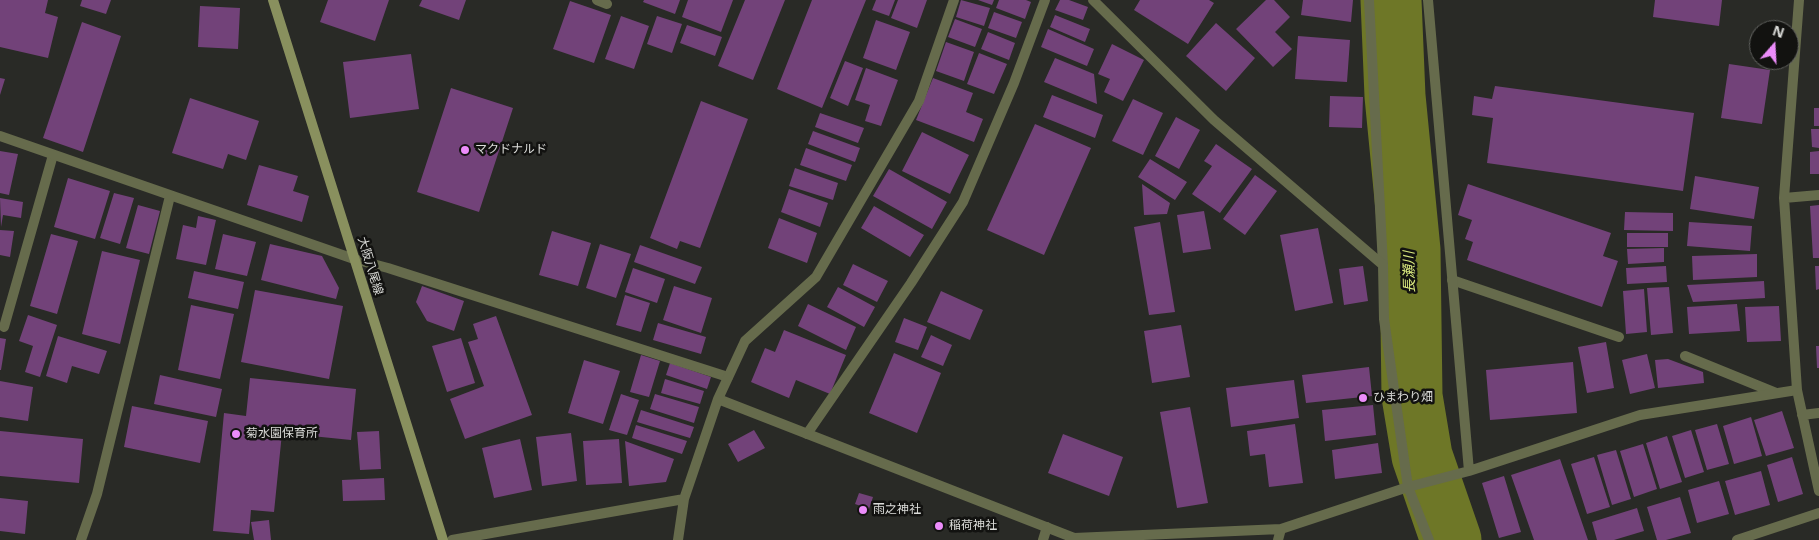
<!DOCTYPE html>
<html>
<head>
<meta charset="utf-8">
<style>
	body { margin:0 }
	#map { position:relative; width:1819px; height:540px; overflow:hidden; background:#292a26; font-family:"Noto Sans",sans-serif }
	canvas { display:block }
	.north { position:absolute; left:1749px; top:20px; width:50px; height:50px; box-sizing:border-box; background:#121210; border:1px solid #626360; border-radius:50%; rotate:19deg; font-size:14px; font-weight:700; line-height:20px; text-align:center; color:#dbdcd9 }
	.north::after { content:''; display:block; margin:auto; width:18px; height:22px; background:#ec8cfa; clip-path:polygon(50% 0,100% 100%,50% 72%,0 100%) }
</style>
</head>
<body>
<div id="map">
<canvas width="1819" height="540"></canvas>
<div class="north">N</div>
</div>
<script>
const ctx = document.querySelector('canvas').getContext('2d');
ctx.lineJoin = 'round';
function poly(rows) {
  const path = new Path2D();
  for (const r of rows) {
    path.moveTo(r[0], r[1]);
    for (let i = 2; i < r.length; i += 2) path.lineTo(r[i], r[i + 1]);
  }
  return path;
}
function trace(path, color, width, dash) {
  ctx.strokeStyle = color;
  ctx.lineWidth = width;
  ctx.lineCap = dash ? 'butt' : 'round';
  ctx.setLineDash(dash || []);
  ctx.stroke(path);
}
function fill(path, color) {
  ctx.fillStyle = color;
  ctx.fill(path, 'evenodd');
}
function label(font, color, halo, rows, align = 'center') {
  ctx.font = font + ' "Noto Sans","Noto Sans JP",sans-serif';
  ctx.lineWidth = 5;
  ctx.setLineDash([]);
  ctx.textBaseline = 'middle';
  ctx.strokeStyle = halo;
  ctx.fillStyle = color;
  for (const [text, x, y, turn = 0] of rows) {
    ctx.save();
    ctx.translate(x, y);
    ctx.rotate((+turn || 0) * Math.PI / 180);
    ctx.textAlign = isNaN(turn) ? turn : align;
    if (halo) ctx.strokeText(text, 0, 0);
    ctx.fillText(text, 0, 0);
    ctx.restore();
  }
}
trace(poly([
	[1391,0,1395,96,1410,250,1412,396,1422,456,1451,540]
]), '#6e7727', 61);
fill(poly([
	[0,0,48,0,45,13,58,17,48,58,0,47],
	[82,0,111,0,106,14,80,6],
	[328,0,389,0,375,41,320,22],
	[422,0,466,0,459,20,419,6],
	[644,0,680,0,675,14,643,2],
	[688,0,733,0,721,32,682,17],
	[745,0,785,0,753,80,718,66],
	[812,0,866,0,822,108,777,89],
	[876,0,895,0,889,16,872,10],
	[898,0,927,0,917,28,891,18],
	[961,0,990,8,984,26,956,17],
	[978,0,994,0,992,5],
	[999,0,1026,0,1031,2,1025,19,996,8],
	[1060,0,1069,0,1088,7,1083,20,1055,10],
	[1140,0,1209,0,1214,3,1188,44,1134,10],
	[1266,0,1274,0,1290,17,1275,32,1292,49,1273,67,1236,29],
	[1303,0,1353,0,1351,22,1301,15],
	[1655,0,1722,0,1719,26,1653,17],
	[570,1,611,15,594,63,553,49],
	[200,6,240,8,238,49,198,47],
	[994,12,1022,22,1016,38,988,28],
	[1055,15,1090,29,1085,42,1050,27],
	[621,16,649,26,634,69,605,59],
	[657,16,682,24,672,53,647,44],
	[955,19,982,29,975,47,948,37],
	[876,20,910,32,896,70,863,58],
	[82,22,121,36,83,152,43,138],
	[1216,23,1255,58,1226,91,1186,56],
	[687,25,722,37,715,56,680,43],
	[1048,29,1094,49,1087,66,1041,47],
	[988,32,1015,43,1009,60,981,49],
	[1298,36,1350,40,1347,82,1295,79],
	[946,42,974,52,964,81,936,71],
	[1112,44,1144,60,1123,101,1104,92,1110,79,1098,74],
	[979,53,1007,64,994,94,967,84],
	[411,54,419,109,350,118,343,62],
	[1055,58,1094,74,1097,104,1044,82],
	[845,61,863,68,848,106,830,98],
	[1729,64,1770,70,1762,124,1721,118],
	[866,68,898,80,881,126,865,121,870,105,855,100],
	[0,78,5,79,0,95],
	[933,78,973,93,966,112,983,119,974,142,916,120],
	[1495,86,1694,113,1683,191,1487,163,1493,118,1472,115,1474,96,1492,99],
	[451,88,513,108,479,212,417,192],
	[1052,95,1103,115,1095,138,1043,117],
	[1330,96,1363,97,1362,128,1329,127],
	[190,98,259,121,246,160,228,154,223,169,172,153],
	[1133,99,1163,113,1143,155,1112,141],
	[701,101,748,119,700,248,680,241,677,249,650,238],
	[1814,108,1819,108,1819,126,1814,126],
	[820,113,864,128,858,143,815,127],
	[1176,117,1200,130,1179,169,1155,156],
	[1035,124,1091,148,1044,255,987,230],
	[1811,129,1819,129,1819,148,1812,147],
	[813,131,860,148,855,162,808,144],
	[922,132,969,155,950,194,902,171],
	[1216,144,1252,169,1220,213,1192,194,1212,166,1204,161],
	[806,148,852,165,846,181,800,165],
	[0,151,18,154,9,195,0,193],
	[1819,151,1819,174,1810,174,1810,152],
	[1150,159,1187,182,1175,200,1138,177],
	[259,165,298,176,293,191,309,196,302,222,247,205],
	[795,168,838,183,833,200,789,186],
	[889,169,947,202,932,229,873,196],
	[1255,175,1277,191,1245,235,1223,219],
	[1695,176,1759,187,1754,219,1690,209],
	[68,178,110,191,95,239,54,227],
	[1142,184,1170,203,1167,214,1144,215],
	[1468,184,1611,233,1603,256,1618,261,1602,307,1467,260,1473,242,1465,239,1472,220,1458,215],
	[789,189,828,203,820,227,781,212],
	[114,193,134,198,120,244,100,238],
	[0,198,23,202,21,218,3,215,1,227],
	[138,205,160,211,149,254,126,248],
	[1819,205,1819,258,1813,258,1810,206],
	[874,206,924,235,910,257,861,228],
	[1204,211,1211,249,1183,253,1177,215],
	[1625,212,1673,213,1673,231,1624,230],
	[198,216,216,220,206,265,176,259,183,225,196,228],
	[779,218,817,233,807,263,768,248],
	[1160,222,1175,312,1149,315,1134,227],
	[1689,222,1752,226,1750,251,1687,246],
	[1318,228,1333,303,1295,311,1280,235],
	[0,230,14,231,10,257,0,255],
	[552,231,591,243,578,286,539,275],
	[1627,233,1668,233,1668,247,1627,247],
	[51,234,78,241,57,314,30,306],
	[223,234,256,242,247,276,215,269],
	[270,244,322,256,339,288,336,299,261,280],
	[600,244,631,254,616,298,586,288],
	[640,245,702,267,695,284,634,262],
	[1664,248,1664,262,1628,264,1627,249],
	[102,251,140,260,120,344,82,334],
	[1757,254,1757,277,1693,280,1692,256],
	[853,264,888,281,877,302,843,285],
	[1363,266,1368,301,1344,305,1339,269],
	[1666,266,1667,282,1627,284,1626,268],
	[1815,266,1819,266,1819,289,1816,290],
	[633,268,665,279,657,303,625,292],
	[194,271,244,282,238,309,188,298],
	[1764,281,1765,298,1693,302,1687,285],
	[422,286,464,301,454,331,427,321,416,302],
	[674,286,712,298,701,333,663,320],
	[838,287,875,307,864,327,827,307],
	[1669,287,1673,333,1651,335,1647,288],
	[1644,289,1647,332,1626,334,1623,291],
	[255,290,343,306,329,379,241,362],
	[941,291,983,310,970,340,927,322],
	[625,295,650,303,641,332,616,325],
	[808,304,856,327,846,350,798,326],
	[1737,304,1740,331,1689,334,1687,307],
	[191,305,234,314,220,379,178,370],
	[1779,306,1781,341,1747,342,1745,307],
	[28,315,57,325,40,377,25,372,33,346,19,341],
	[496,316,532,415,465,439,450,399,484,386,468,342,478,339,473,324],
	[904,318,927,327,918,350,895,342],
	[658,323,706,337,701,354,653,340],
	[1181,325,1190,377,1152,383,1144,331],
	[784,330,846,355,830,394,796,380,789,398,751,382,765,348,775,352],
	[931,335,952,345,943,366,921,357],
	[58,336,107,351,99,374,72,366,67,383,46,376],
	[0,338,6,339,1,370,0,370],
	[461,338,475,383,447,392,432,346],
	[1606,342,1614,388,1587,393,1578,347],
	[1816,346,1819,346,1819,368,1817,368],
	[894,353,941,373,917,433,869,413],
	[1647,354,1655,388,1630,394,1622,360],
	[641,355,660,361,649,397,630,392],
	[1668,359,1703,372,1704,383,1658,388,1655,360],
	[584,360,620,371,603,424,568,413],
	[1573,362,1577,413,1490,420,1486,370],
	[670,363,711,377,707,389,666,375],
	[1369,367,1372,396,1306,403,1302,375],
	[160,375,222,389,216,417,154,404],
	[250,378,356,389,351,440,282,433,274,512,251,510,249,534,213,531,224,413,246,416],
	[665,379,704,391,700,404,661,393],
	[1294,380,1299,418,1231,427,1226,388],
	[0,381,33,387,28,421,0,417],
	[621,394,639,400,627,435,609,430],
	[655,394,699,407,694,423,650,409],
	[1373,405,1376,435,1325,441,1322,410],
	[132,406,208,421,200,463,124,447],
	[1190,407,1208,503,1177,508,1160,412],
	[641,410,694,427,690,438,637,422],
	[1782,411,1794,448,1766,456,1754,420],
	[1751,417,1762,456,1734,464,1723,426],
	[1295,424,1303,483,1269,487,1265,454,1250,456,1247,431],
	[1717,424,1729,464,1707,470,1695,430],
	[636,425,687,441,682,454,632,438],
	[754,430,765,448,738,462,728,444],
	[1691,430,1704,472,1685,478,1672,436],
	[0,431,83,439,79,483,0,476],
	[379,431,381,469,360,470,357,432],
	[571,433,577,481,542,486,536,437],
	[1063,434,1123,457,1109,496,1048,473],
	[1667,436,1682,482,1660,489,1646,443],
	[520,439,532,490,494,498,482,448],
	[619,439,622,483,586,485,583,441],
	[625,441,674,459,666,482,629,486],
	[1378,443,1382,473,1335,479,1332,450],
	[1643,444,1657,489,1634,497,1620,451],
	[1616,450,1631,499,1612,505,1597,455],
	[1594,457,1610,507,1587,514,1571,464],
	[1792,457,1803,494,1778,502,1767,465],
	[1560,459,1588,540,1534,540,1511,475],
	[1761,471,1770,505,1735,515,1725,481],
	[1504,476,1521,532,1499,538,1482,483],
	[384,478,385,500,343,501,342,480],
	[1719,481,1729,514,1697,523,1688,490],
	[859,493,873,497,869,509,855,504],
	[1680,497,1691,533,1666,540,1657,540,1647,507],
	[0,498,28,501,25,534,0,531],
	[1637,508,1644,531,1614,540,1597,540,1592,522],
	[269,520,271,540,254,540,251,522]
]), '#724279');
trace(poly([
	[597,0,607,4],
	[1369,0,1383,265],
	[354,259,388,268,728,377],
	[1452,280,1619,337],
	[4,327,53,155],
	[1685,356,1776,393],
	[807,434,911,283,963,202,1014,83,1045,0],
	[1043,540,1047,527]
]), '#666b4c', 10);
trace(poly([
	[1093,0,1214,120,1383,265,1384,319,1408,487,1429,540],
	[1428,0,1469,471],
	[1799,0,1784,198,1797,390,1819,491],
	[0,136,354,259],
	[1784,198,1819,195],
	[718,399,1074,538,1281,529,1408,487,1469,471,1640,415,1797,390],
	[1802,415,1819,413],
	[81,540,97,494,170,196],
	[452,540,684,499,718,399,745,341,816,277,919,101,954,0],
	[678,540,684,499],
	[1278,540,1281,529],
	[1737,540,1819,513]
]), '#666b4c', 10);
trace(poly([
	[273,0,443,540]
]), '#89905e', 10);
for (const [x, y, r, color] of [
	[465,150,5,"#ec8cfa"],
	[1363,398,5,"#ec8cfa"],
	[236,434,5,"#ec8cfa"],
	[863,510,5,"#ec8cfa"],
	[939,526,5,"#ec8cfa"]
]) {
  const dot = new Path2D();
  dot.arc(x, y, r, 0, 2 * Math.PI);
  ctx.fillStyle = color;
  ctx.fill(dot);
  trace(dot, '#121210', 2);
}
label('12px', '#dbdcd9', '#121210', [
	["マクドナルド",475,150],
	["ひまわり畑",1373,398],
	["菊水園保育所",246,434],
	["雨之神社",873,510],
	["稲荷神社",949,526]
], 'left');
label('12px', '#dbdcd9', '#121210', [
	["大阪八尾線",370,266,73]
]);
label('italic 14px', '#dceb80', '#121210', [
	["長瀬川",1410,272,-91]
]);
</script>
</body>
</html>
